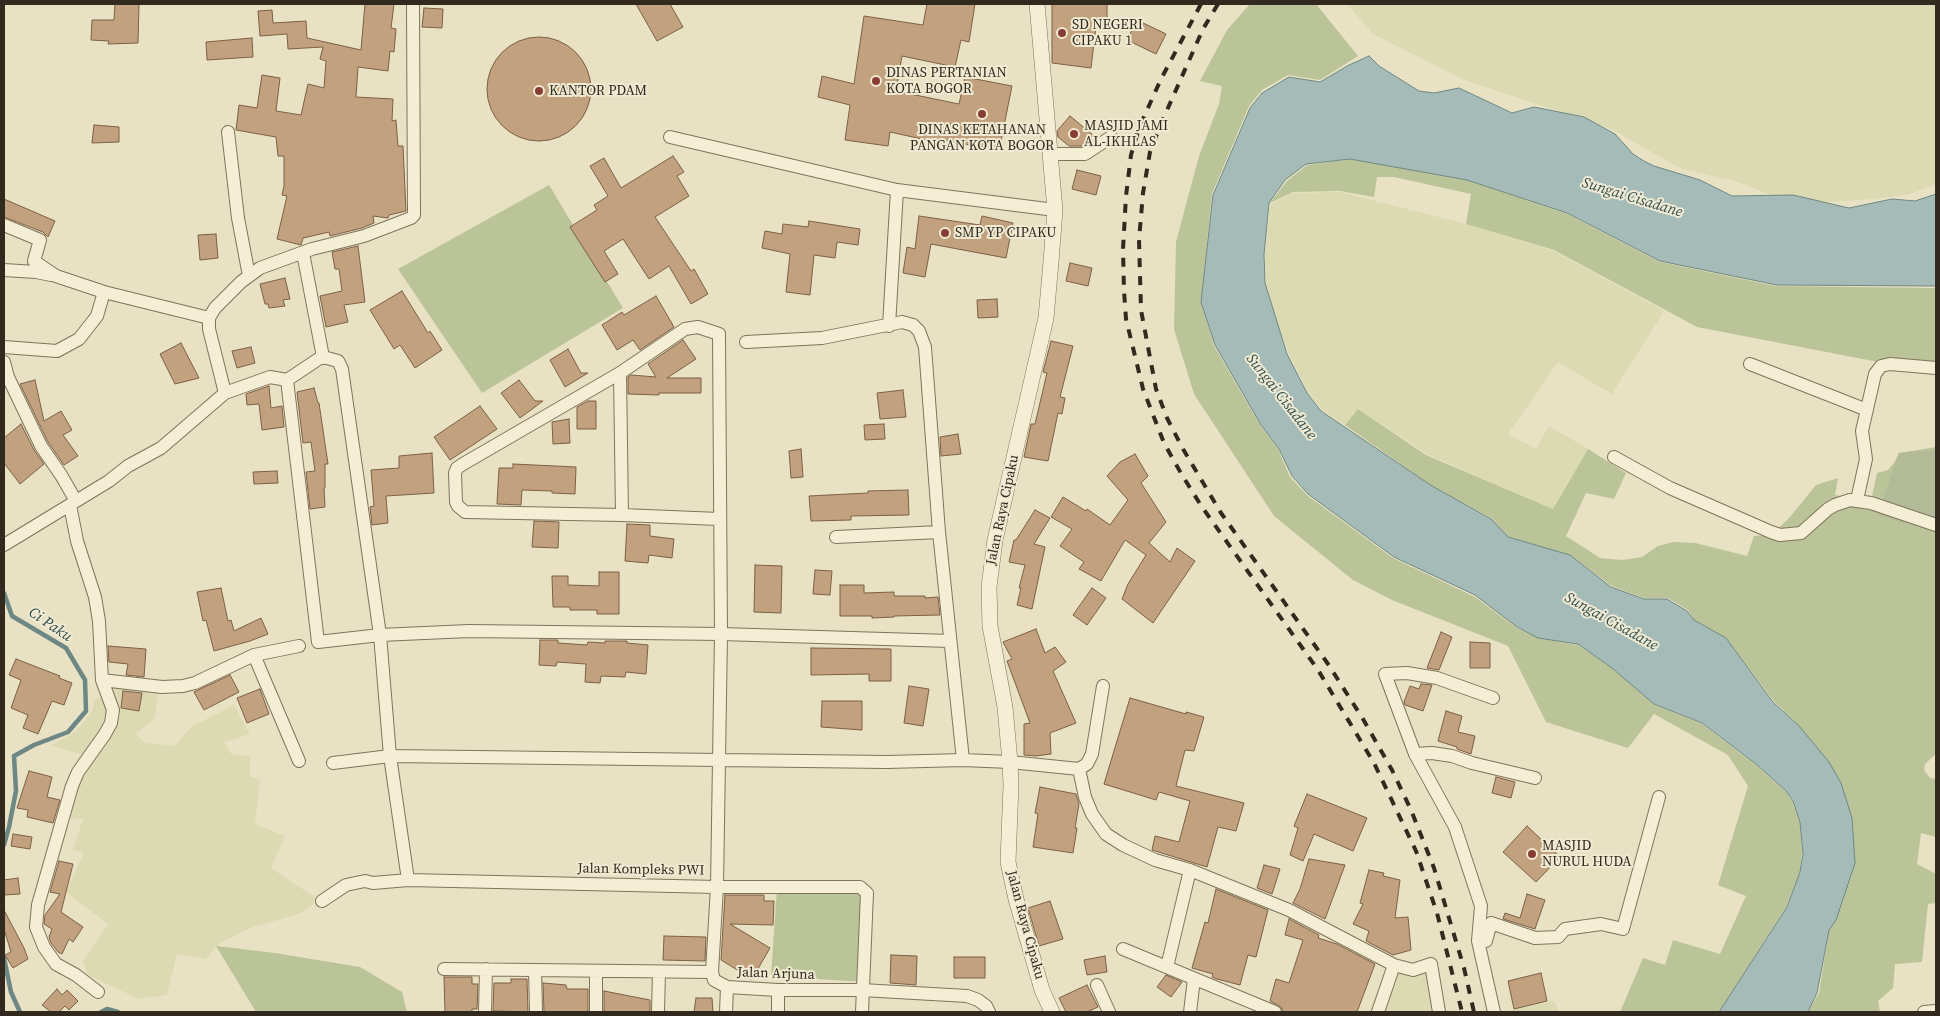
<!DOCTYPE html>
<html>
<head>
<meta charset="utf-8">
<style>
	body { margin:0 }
	#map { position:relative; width:1940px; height:1016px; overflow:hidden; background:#e8e1c3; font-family:"Source Serif 4",serif }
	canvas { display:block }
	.frame { position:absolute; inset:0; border:5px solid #322a1f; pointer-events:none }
</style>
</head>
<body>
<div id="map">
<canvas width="1940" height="1016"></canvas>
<div class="frame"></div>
</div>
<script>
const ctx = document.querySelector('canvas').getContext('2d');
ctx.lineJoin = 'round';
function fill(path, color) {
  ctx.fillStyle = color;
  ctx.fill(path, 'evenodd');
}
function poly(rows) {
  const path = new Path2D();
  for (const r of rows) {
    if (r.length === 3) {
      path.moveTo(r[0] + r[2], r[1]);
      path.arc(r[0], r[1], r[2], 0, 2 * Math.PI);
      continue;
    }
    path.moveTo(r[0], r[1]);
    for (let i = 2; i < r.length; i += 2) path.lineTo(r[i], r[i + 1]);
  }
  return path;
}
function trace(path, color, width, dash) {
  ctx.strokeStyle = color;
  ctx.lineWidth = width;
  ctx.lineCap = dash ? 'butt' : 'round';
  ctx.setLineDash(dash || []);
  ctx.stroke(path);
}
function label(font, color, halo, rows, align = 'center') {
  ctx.font = font + ' "Source Serif 4",serif';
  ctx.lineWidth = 4;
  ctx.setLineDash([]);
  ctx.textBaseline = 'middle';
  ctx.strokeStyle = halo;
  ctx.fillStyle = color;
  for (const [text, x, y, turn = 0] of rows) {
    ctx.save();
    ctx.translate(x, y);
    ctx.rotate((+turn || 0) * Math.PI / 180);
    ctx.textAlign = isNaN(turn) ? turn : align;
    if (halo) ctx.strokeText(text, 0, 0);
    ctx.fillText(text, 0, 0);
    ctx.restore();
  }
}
fill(poly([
	[1347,4,1936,4,1936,184,1910,194,1876,199,1824,202,1788,201,1732,180,1682,169,1611,129,1462,79,1373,34],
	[1340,192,1466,224,1554,251,1664,311,1612,394,1558,362,1508,434,1536,449,1549,426,1588,449,1553,509,1427,454,1359,409,1345,425,1322,410,1308,392,1289,354,1275,317,1266,282,1265,256,1270,205,1292,193],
	[103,676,159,684,155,718,136,734,145,743,175,746,191,727,234,705,250,734,224,742,231,754,250,756,250,776,260,780,255,824,285,836,271,868,319,900,301,913,250,928,220,943,205,959,177,954,167,995,139,999,88,975,83,961,108,924,66,892,84,853,73,850,83,819,57,816,83,755,52,745,75,732,91,713,95,700,110,692],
	[1387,966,1427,970,1432,1012,1369,1012],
	[1554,1001,1559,1012,1499,1012]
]), '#dcdab2');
fill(poly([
	[1250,4,1316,4,1358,56,1320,80,1288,75,1262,90,1249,106,1212,194,1201,302,1214,346,1260,425,1278,449,1290,477,1308,496,1393,558,1475,597,1517,628,1538,638,1578,645,1612,668,1655,705,1702,724,1756,765,1786,792,1792,801,1800,822,1802,853,1800,872,1786,907,1719,1012,1620,1012,1643,958,1665,965,1673,940,1720,954,1746,896,1718,885,1748,786,1728,755,1654,714,1628,748,1546,722,1508,646,1392,600,1353,580,1274,516,1194,394,1174,329,1176,242,1199,156,1219,104,1222,86,1200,81,1227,30],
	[1351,159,1467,180,1567,214,1660,262,1776,286,1936,288,1936,362,1894,365,1697,327,1554,250,1466,224,1471,194,1394,177,1377,177,1374,197,1340,191,1293,192,1270,203,1287,181,1307,165],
	[549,185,623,308,482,393,398,269],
	[1358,409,1426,455,1553,509,1588,449,1626,473,1614,499,1586,493,1566,536,1600,558,1622,560,1642,557,1658,546,1674,542,1695,543,1747,556,1754,536,1772,535,1790,517,1816,485,1838,478,1835,495,1871,501,1877,473,1888,470,1894,463,1899,453,1936,447,1936,754,1925,764,1924,770,1930,778,1936,779,1936,837,1921,833,1917,864,1936,874,1936,903,1928,904,1922,962,1895,964,1893,988,1878,1001,1880,1012,1808,1012,1819,993,1829,930,1836,920,1799,726,1774,701,1726,638,1694,620,1688,610,1668,598,1644,598,1612,586,1570,555,1508,537,1491,518,1432,486,1345,425],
	[777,888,866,892,864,982,771,976],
	[216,946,275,953,360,967,402,992,407,1012,256,1012]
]), '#bbc499');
fill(poly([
	[1936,450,1936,532,1878,515,1899,453]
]), '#b2ba97');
const water = poly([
	[1369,56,1379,66,1419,91,1434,93,1459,88,1512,113,1534,107,1584,117,1615,134,1633,154,1644,161,1654,166,1700,180,1732,196,1793,195,1849,208,1892,199,1915,201,1936,194,1936,286,1777,285,1660,261,1567,213,1467,180,1350,159,1306,164,1285,180,1269,203,1264,255,1265,283,1287,354,1307,393,1321,411,1432,486,1491,519,1508,537,1570,555,1611,587,1644,599,1667,599,1687,611,1694,620,1726,638,1773,702,1799,726,1829,762,1841,783,1852,818,1855,863,1836,920,1829,930,1817,993,1808,1012,1719,1012,1787,907,1800,872,1803,854,1800,822,1793,801,1786,791,1756,764,1702,723,1654,704,1612,668,1578,644,1538,638,1517,627,1475,595,1394,557,1308,494,1292,476,1279,449,1261,425,1215,345,1201,302,1213,195,1250,108,1262,93,1289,77,1320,82,1349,65,1369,56]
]);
fill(water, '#a5bbb7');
trace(water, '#6d8884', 1);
trace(poly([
	[4,593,12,616,66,648,85,680,86,711,68,732,34,745,14,756,16,791,9,827,4,845],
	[4,958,11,992,20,1012],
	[101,1012,107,1009,118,1012]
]), '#6d8884', 4.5);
const building = poly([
	[115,4,139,4,138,43,108,44,109,41,91,40,92,20,114,20,115,4],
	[365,4,394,4,391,28,396,29,394,52,390,51,388,71,358,67,356,97,393,99,392,121,396,120,398,146,403,146,406,211,389,215,388,218,373,216,374,223,362,228,330,236,329,232,303,238,301,245,277,239,287,196,282,195,284,186,284,156,278,156,276,137,236,130,239,105,257,108,262,75,280,78,276,111,301,115,308,84,324,88,326,61,320,59,323,47,288,49,287,34,260,36,258,11,272,10,273,23,306,21,307,38,361,50,365,4],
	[636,4,670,4,683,27,657,41,636,4],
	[927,4,975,4,969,42,961,40,955,67,902,56,896,91,959,104,965,77,1012,86,999,151,946,140,945,144,890,132,888,146,845,140,850,105,818,97,822,76,854,84,864,16,923,25,927,4],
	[1052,4,1107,4,1107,19,1097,18,1091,68,1052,63,1052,4],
	[424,8,443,9,442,28,422,27,424,8],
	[1137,20,1166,34,1156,54,1127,40,1137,20],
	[539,89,52],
	[252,38,253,57,207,60,206,42,252,38],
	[1070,116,1093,135,1083,146,1069,146,1058,137,1057,131,1070,116],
	[94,125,119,127,119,142,92,143,94,125],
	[673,156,684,172,677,176,689,196,655,217,691,271,694,269,708,294,691,304,669,266,649,279,623,239,604,251,618,274,605,282,570,227,597,210,594,205,608,196,590,166,604,158,621,188,673,156],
	[1077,170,1101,176,1096,195,1072,189,1077,170],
	[4,199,55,221,48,237,43,232,4,217,4,199],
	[919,216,980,225,982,216,1013,223,1006,258,931,244,925,277,903,273,907,247,915,249,919,216],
	[809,221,860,229,858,245,837,242,835,258,814,255,810,295,786,292,790,254,762,248,765,231,782,234,783,224,808,227,809,221],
	[216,234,218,258,200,260,198,235,216,234],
	[358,246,365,302,344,305,348,322,326,327,320,296,342,291,339,269,335,269,332,252,358,246],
	[1070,263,1092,268,1088,286,1066,281,1070,263],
	[285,278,290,299,283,300,285,306,269,308,268,304,265,304,260,284,285,278],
	[402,291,428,333,430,331,442,350,415,368,400,345,394,349,370,310,402,291],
	[656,296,674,327,640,350,633,340,617,350,602,325,622,312,624,315,656,296],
	[997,299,998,317,978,318,977,300,997,299],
	[683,340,696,359,667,378,701,378,701,393,659,393,659,395,628,394,628,377,631,375,656,377,648,364,683,340],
	[1051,341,1073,346,1060,397,1065,398,1062,414,1058,413,1048,461,1024,457,1031,424,1035,424,1047,373,1043,372,1051,341],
	[181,343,199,378,175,384,160,354,181,343],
	[251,347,255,363,237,368,232,351,251,347],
	[568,349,581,373,588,373,565,387,550,360,568,349],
	[35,380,44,421,61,411,72,430,63,435,78,456,64,465,48,442,20,384,35,380],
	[519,380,535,401,543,401,520,418,501,393,519,380],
	[269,386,271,408,282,406,284,427,262,430,259,404,247,405,246,394,269,386],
	[314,388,318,403,319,403,328,464,325,464,325,488,324,488,325,507,310,509,306,472,315,471,311,442,303,443,297,392,314,388],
	[903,390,906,417,880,419,877,393,903,390],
	[588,401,596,401,596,429,577,429,577,407,588,401],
	[480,406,497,429,450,460,434,437,480,406],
	[569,419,570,443,553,444,552,422,569,419],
	[21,424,34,450,44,464,20,484,4,463,4,438,21,424],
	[884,424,885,439,865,440,864,425,884,424],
	[958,434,961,454,941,456,940,437,958,434],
	[801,449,803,477,791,478,789,451,801,449],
	[432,453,434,493,386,496,388,523,372,525,370,507,374,506,371,470,399,468,399,456,432,453],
	[1135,454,1148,476,1141,483,1166,522,1149,543,1170,562,1177,548,1195,561,1153,623,1122,599,1128,584,1146,555,1125,540,1101,581,1079,569,1084,562,1060,546,1072,529,1051,517,1063,497,1086,511,1087,509,1110,525,1128,500,1107,476,1120,462,1135,454],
	[513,464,576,467,575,494,552,493,552,491,522,490,521,505,497,504,499,468,513,468,513,464],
	[277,471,278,483,254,484,253,472,277,471],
	[908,490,909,515,851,516,851,520,811,521,809,496,868,493,868,491,908,490],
	[1035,510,1050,518,1034,544,1045,547,1032,609,1017,605,1021,588,1019,588,1025,565,1009,562,1014,540,1016,540,1035,510],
	[534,521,559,522,558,548,532,547,534,521],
	[627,524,650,525,650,536,674,539,672,558,649,555,648,563,625,561,627,524],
	[755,565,782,566,781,613,754,612,755,565],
	[815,570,832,571,830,595,813,594,815,570],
	[599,572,619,572,619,614,597,614,597,610,570,610,570,607,553,607,552,576,568,576,568,585,599,586,599,572],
	[840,585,864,585,864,593,894,592,894,596,925,596,925,598,938,597,940,615,894,616,894,617,872,618,872,616,840,616,840,585],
	[221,588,228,621,231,620,234,631,261,618,268,634,250,641,214,651,206,620,203,621,197,592,221,588],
	[1092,588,1106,598,1087,625,1073,615,1092,588],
	[1036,629,1045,653,1055,647,1066,662,1053,671,1076,723,1050,733,1051,754,1036,756,1024,755,1024,724,1030,723,1007,661,1012,659,1003,642,1036,629],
	[1441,632,1452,637,1439,670,1427,668,1441,632],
	[540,640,558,640,558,643,587,645,588,642,605,643,605,641,627,641,627,643,648,645,646,674,626,672,625,677,601,676,600,683,585,682,586,664,557,662,556,666,539,665,540,640],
	[1470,642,1490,643,1490,668,1470,668,1470,642],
	[108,646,146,649,144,677,126,675,128,664,109,662,108,646],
	[811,648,891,649,891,681,869,681,869,674,811,675,811,648],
	[16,659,60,676,59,678,72,683,64,705,52,701,38,734,23,728,28,715,11,708,21,680,9,675,16,659],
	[230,675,239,692,204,710,194,692,230,675],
	[1421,684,1432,685,1423,711,1405,705,1404,702,1410,686,1419,689,1421,684],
	[909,686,929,689,923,726,904,723,909,686],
	[260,689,269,714,247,723,237,698,260,689],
	[123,691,142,693,139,711,121,708,123,691],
	[1130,698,1186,714,1186,712,1204,717,1194,751,1185,750,1176,786,1244,803,1236,831,1218,827,1207,867,1152,850,1155,836,1179,842,1190,801,1159,792,1156,800,1104,784,1130,698],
	[822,701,862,701,862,730,821,727,822,701],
	[1446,711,1462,716,1458,732,1475,736,1471,754,1457,749,1457,747,1438,741,1446,711],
	[29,771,52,777,47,797,60,800,53,823,27,817,28,810,17,808,29,771],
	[1496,777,1515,782,1511,798,1492,793,1496,777],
	[1040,787,1076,794,1079,804,1075,828,1077,828,1073,853,1033,847,1038,814,1035,813,1040,787],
	[1307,794,1367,818,1353,851,1314,834,1303,861,1290,855,1298,828,1294,826,1307,794],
	[1527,826,1560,857,1536,882,1503,852,1527,826],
	[13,834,32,837,30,849,11,846,13,834],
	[1309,859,1345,865,1325,919,1293,903,1300,889,1309,859],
	[59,861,73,864,61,912,83,927,73,942,69,939,62,954,58,952,51,943,49,937,52,929,44,924,45,915,60,894,50,892,59,861],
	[1264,865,1280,869,1272,894,1257,888,1264,865],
	[1369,870,1384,873,1383,876,1400,880,1395,918,1408,917,1411,950,1393,955,1366,941,1369,931,1353,924,1363,904,1360,903,1369,870],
	[18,878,20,894,4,895,4,880,18,878],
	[1216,889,1268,910,1256,957,1248,955,1240,985,1217,979,1212,977,1213,974,1192,968,1205,922,1208,923,1216,889],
	[1527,894,1545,900,1535,929,1503,919,1505,913,1520,918,1527,894],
	[725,895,764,895,764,901,774,901,773,925,730,924,770,948,752,979,721,960,725,895],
	[1050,901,1063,939,1039,946,1028,908,1050,901],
	[4,910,24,948,28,959,13,968,5,955,11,952,4,929,4,910],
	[1289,919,1319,935,1318,938,1337,944,1375,964,1357,1012,1283,1012,1281,1007,1270,1001,1276,979,1289,983,1303,940,1285,935,1289,919],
	[664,936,706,937,705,961,663,960,664,936],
	[891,955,917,956,916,985,890,983,891,955],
	[1105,956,1107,972,1087,975,1084,960,1105,956],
	[954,957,985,957,985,978,954,978,954,957],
	[1541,973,1547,1001,1514,1009,1508,981,1541,973],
	[1166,975,1182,982,1171,997,1157,987,1166,975],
	[444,977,472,977,472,984,478,984,477,1009,472,1009,472,1012,445,1012,444,977],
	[511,979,527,979,528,1012,493,1011,494,983,511,983,511,979],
	[543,983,566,985,567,989,588,989,588,1012,544,1012,543,983],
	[1087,985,1098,1007,1087,1012,1066,1012,1059,998,1087,985],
	[57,989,62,995,67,990,78,1001,69,1010,65,1006,59,1012,51,1012,42,1005,57,989],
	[604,991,650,1000,650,1012,604,1012,604,991],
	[696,998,712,998,713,1012,694,1012,696,998]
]);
fill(building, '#c1a17e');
trace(building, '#7c6045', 1);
const minor = poly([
	[228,132,238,218,249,276],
	[670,137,897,190,1055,210],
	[1051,154,1085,154,1111,137],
	[4,225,40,240,34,261,56,276,104,292],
	[303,253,323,357],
	[4,270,36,272,51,275],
	[889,326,897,190],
	[746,342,822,338,902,322,913,325,919,331,925,347,939,532,963,760],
	[4,347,57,351,79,339,97,316,104,292,209,318],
	[4,362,8,377,41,446,61,475,76,501],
	[1750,364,1867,410],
	[620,373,622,515],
	[287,380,318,642,380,635,469,631,721,634,950,641],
	[225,393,209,329,209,318,215,308,241,282,260,268,312,249,364,236,411,218,414,215,413,4],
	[1614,457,1670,488,1771,532,1780,535,1801,533,1828,509,1835,505,1850,500,1871,503,1936,525],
	[1857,500,1866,459,1862,431,1875,374,1881,366,1890,364,1936,368],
	[70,505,77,541,95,597,99,621,102,680,113,710,111,723,105,734,78,772,72,786,38,905,36,927,44,947,56,964,76,975,98,992],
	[719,519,622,515,465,512,458,506,456,502,455,473,457,468,463,464,620,373,685,329,698,327,719,334,721,634,717,887,712,972,714,980,727,987,778,990,862,990,967,996,978,1000,986,1006,989,1012],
	[836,537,939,532],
	[4,545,109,481,128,466,161,448,225,393,270,377,287,380,320,358,327,358,338,361,342,369,380,635,390,756,408,880],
	[254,655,299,761],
	[102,680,162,687,183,686,195,683,254,655,299,646],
	[1493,698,1437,678,1407,673,1385,674,1415,754,1455,827,1481,906,1478,941,1494,1012],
	[1415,754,1432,753,1452,756,1472,763,1535,778],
	[333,763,390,756,887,762,963,760,1010,762,1079,769,1087,764,1092,754,1103,686],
	[1079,769,1085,797,1092,814,1106,834,1123,845,1155,860,1190,870,1289,910,1394,965,1413,970,1431,964,1439,1012],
	[322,901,346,885,365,881,373,883,408,880,717,887,860,887,867,893,862,1012],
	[1478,941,1486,941,1491,923,1535,938,1558,937,1565,929,1601,924,1623,929,1659,797],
	[1123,949,1275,1012],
	[1167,967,1190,870],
	[444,969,712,972],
	[535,970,536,1012],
	[1097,985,1109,1012],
	[485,1012,486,969],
	[596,1012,596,971],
	[658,1012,659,972],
	[726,1012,727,987],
	[778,1012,778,990],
	[1190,1012,1194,979],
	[1378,1012,1394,965],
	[1924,1012,1936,1011]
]);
const tertiary = poly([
	[1037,4,1055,210,1051,262,1046,318,995,540,989,587,990,626,1005,707,1010,762,1011,785,1008,862,1016,899,1042,990,1052,1012]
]);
trace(minor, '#80735c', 14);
trace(tertiary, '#80735c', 16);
trace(minor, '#f4eed5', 12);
trace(tertiary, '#f4eed5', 15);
trace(poly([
	[1201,4,1161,79,1139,128,1131,155,1126,196,1123,249,1124,291,1126,319,1143,389,1164,443,1182,475,1202,507,1318,670,1374,763,1416,851,1437,913,1462,1012],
	[1218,4,1203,29,1160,126,1150,152,1143,193,1139,240,1141,310,1156,389,1167,418,1183,449,1221,513,1328,664,1363,719,1392,770,1411,810,1434,868,1464,968,1474,1012]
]), '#322a1f', 4, [9, 9]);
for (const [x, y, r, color] of [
	[1062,33,5,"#873c34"],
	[876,81,5,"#873c34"],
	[539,91,5,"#873c34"],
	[982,114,5,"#873c34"],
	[1074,134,5,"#873c34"],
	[945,233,5,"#873c34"],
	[1532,854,5,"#873c34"]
]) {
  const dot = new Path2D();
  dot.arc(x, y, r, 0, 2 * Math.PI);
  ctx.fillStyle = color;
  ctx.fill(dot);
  trace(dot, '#f0ead2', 2);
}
label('14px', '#322a1f', '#f0ead2', [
	["SD NEGERI",1072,25],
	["CIPAKU 1",1072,41],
	["DINAS PERTANIAN",886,73],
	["KOTA BOGOR",886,89],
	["KANTOR PDAM",549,91],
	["MASJID JAMI",1084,126],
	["AL-IKHLAS",1084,142],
	["DINAS KETAHANAN",982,130,"center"],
	["PANGAN KOTA BOGOR",982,146,"center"],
	["SMP YP CIPAKU",955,233],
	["MASJID",1542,846],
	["NURUL HUDA",1542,862]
], 'left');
label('14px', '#322a1f', '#f0ead2', [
	["Jalan Raya Cipaku",1003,510,-78],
	["Jalan Kompleks PWI",641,870,1],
	["Jalan Raya Cipaku",1025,925,75],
	["Jalan Arjuna",776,974,2]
]);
label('italic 15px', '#304e4f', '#f0ead2', [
	["Sungai Cisadane",1632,198,17],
	["Sungai Cisadane",1281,397,52],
	["Sungai Cisadane",1611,622,29],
	["Ci Paku",50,625,34]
]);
</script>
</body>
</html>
